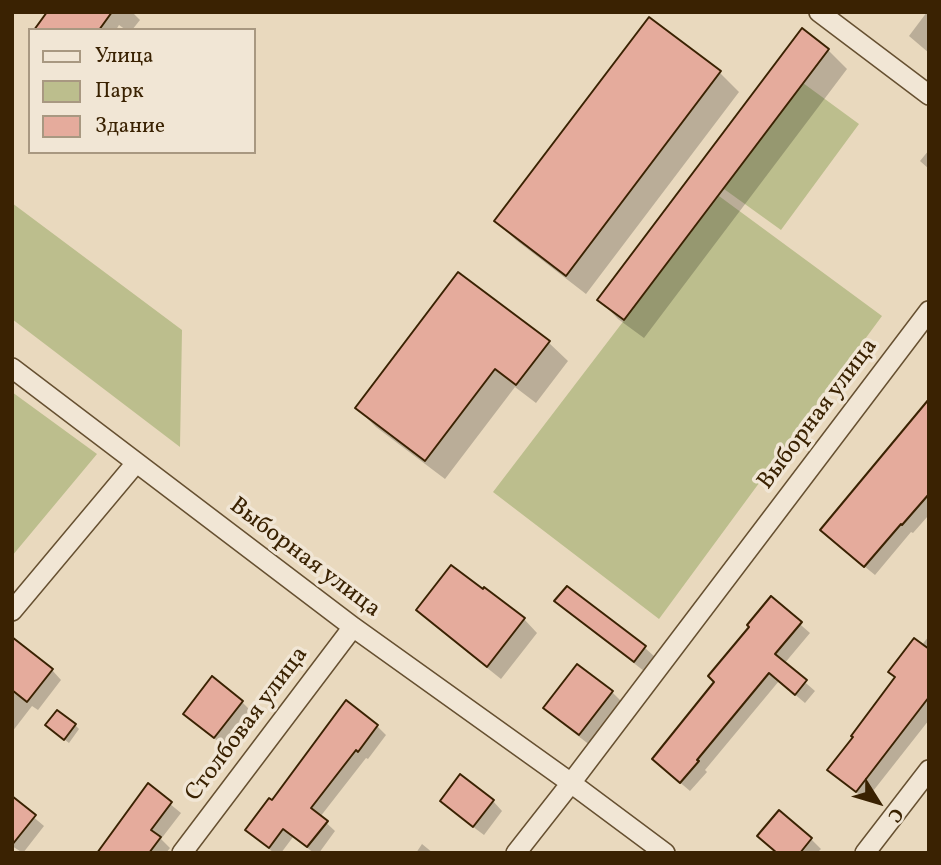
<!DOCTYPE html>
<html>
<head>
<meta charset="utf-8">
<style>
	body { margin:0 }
	#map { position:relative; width:941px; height:865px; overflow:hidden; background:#e9d9be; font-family:Vollkorn,serif }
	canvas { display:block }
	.frame { position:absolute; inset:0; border:14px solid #3a2202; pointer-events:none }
	.legend { position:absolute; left:28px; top:28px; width:228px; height:126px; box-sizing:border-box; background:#f1e6d5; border:2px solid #a89881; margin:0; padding:9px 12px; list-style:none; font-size:21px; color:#3a2202 }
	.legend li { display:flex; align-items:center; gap:14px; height:35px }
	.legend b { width:35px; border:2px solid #a89881 }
	.north { position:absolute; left:843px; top:767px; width:70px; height:70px; -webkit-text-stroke:5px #f1e6d5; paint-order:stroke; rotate:127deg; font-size:19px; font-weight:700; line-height:28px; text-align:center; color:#3a2202 }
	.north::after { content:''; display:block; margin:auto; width:24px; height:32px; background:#3a2202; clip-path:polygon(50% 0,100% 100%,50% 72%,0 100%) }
</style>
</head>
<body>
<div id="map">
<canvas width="941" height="865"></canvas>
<div class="frame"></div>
<ul class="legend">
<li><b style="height:9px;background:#f1e6d5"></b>Улица</li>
<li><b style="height:19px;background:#bcbe8d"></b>Парк</li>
<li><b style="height:19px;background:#e5ab9c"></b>Здание</li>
</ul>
<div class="north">С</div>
</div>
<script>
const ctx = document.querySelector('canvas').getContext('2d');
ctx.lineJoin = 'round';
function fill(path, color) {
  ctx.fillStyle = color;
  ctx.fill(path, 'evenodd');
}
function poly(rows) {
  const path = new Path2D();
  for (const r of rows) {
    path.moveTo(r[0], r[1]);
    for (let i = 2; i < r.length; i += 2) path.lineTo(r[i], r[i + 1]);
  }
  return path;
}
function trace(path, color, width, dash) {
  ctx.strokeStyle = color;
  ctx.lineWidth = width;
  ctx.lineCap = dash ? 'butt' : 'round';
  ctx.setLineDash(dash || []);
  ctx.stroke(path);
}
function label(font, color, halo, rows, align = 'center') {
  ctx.font = font + ' Vollkorn,serif';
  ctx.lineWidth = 7;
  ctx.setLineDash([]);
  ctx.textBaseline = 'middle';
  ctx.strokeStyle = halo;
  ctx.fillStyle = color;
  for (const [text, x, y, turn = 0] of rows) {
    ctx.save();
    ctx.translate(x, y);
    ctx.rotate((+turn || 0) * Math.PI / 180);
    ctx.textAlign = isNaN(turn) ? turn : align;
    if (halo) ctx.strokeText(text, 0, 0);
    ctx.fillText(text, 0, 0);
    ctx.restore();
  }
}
fill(poly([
	[803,83,859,124,781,230,724,189],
	[719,196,882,316,659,619,493,492],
	[12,203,182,330,180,447,12,319],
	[12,392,97,454,12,556]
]), '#bcbe8d');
fill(poly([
	[50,12,132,12,140,20,132,30,126,30,119,25,116,30,41,30],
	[927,12,929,12,929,53,909,36],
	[649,19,720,73,739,92,586,294,516,240,496,221],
	[802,31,828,50,847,69,644,338,618,319,599,299],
	[929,150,929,169,920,161],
	[548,342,568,361,536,403,515,387,445,479,376,427,357,408],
	[929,402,929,517,928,516,913,533,911,532,875,575,832,540],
	[567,588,645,648,655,657,644,671,566,611,557,601],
	[771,599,810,633,784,664,815,691,805,703,779,681,705,770,707,772,690,791,663,768,751,627],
	[418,610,524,619,537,633,501,679,431,623],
	[929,636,929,720,866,800,839,779,921,646],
	[12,647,52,670,61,680,38,710,32,706,12,732],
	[612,692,627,707,595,749,560,722,545,708],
	[242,702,252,712,225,747,195,723,185,714],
	[347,703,377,726,386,735,368,759,366,758,320,817,335,831,319,853,314,853,293,837,281,853,274,853,247,830,272,802],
	[75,725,79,729,69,743,52,730],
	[148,786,181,813,161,839,170,848,166,853,99,853],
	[12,799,44,826,23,853,12,846],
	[442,801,493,801,502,811,484,835,452,811],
	[811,839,821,849,817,853,777,853],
	[422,844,433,853,416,853]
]), '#0003');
const building = poly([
	[47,12,112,12,99,30,34,30,47,12],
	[649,17,721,71,566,276,494,221,649,17],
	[802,28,829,49,624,320,597,300,802,28],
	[458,272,550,341,516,385,495,369,425,461,355,408,458,272],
	[929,399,929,494,902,525,901,524,864,567,820,530,929,399],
	[451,565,483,589,484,587,525,618,487,667,416,610,451,565],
	[567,586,646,646,634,662,554,601,567,586],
	[771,596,802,622,775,654,807,680,795,695,769,673,697,760,699,761,680,783,652,759,714,682,708,676,749,627,747,625,771,596],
	[12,637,53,669,27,702,12,690,12,637],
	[914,638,929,649,929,697,856,792,827,770,853,737,851,736,895,677,888,672,914,638],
	[577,664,613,691,579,735,543,708,577,664],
	[212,676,243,701,214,738,183,714,212,676],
	[346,700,378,725,358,752,356,750,311,808,328,821,307,847,283,829,269,848,245,830,269,798,272,800,346,700],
	[57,710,76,724,64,740,45,725,57,710],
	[460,774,494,800,473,827,440,801,460,774],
	[148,783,172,802,151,830,161,837,149,853,97,853,148,783],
	[12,796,36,815,12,845,12,796],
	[779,810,812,838,800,853,777,853,757,836,779,810]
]);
fill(building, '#e5ab9c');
trace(building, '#3a2202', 2);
const street = poly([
	[819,12,929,95],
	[12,368,353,627,571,783,665,853],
	[12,611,136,463],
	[182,853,353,627],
	[516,853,571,783,929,311],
	[865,853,929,770]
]);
trace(street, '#665031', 22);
trace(street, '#f1e6d5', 19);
label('24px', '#3a2202', '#f1e6d5', [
	["Выборная улица",819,415,-53],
	["Выборная улица",304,559,37],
	["Столбовая улица",248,725,-53]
]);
</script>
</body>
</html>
